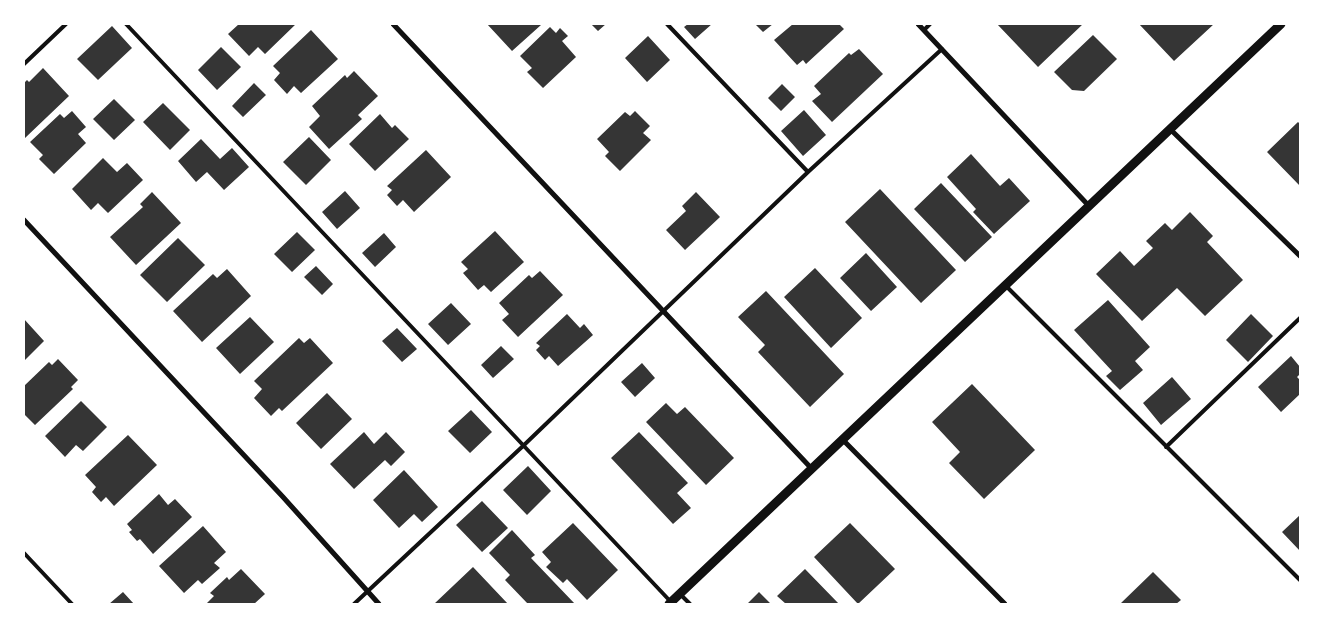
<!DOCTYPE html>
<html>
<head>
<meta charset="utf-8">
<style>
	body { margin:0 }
	#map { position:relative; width:1324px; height:628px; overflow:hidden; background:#fff; font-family:"DM Sans",sans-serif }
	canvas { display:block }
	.frame { position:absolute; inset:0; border:25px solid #fff; pointer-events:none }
</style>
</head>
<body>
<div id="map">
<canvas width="1324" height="628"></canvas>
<div class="frame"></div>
</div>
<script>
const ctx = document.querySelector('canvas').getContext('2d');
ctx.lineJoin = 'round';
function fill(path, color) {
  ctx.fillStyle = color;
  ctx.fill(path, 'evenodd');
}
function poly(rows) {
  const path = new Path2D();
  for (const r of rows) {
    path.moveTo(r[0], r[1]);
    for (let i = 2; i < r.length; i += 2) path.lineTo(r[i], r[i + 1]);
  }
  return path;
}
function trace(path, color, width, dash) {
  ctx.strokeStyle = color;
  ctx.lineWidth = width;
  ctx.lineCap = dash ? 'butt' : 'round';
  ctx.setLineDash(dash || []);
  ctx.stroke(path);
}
fill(poly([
	[239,24,296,24,265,54,258,47,249,56,228,34],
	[487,24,540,24,541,25,512,51],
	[591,24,606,24,598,31],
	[688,24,712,24,695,39,684,27],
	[755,24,773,24,763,32],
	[793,24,839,24,844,29,806,64,803,60,797,65,774,40],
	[997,24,1083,24,1038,67],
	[1139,24,1214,24,1174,61],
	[112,26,132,48,98,80,77,59],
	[550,27,556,33,560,28,568,36,562,41,576,57,543,88,527,72,532,68,520,56],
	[311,30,338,59,301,93,294,86,287,94,274,80,280,73,273,66],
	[1093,35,1117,59,1084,91,1072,90,1054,72],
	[648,36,670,60,647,82,625,58],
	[221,47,241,67,217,90,198,70],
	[859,49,883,74,832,122,812,101,821,94,814,86,849,53,851,55],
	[43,68,69,96,25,138,24,136,24,83,27,80,29,82],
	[354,71,378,96,358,115,362,119,329,149,309,127,320,116,312,106,345,75,347,78],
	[254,83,266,95,243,117,232,106],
	[782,84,795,97,781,111,768,98],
	[114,99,135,120,114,140,93,119],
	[163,103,190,130,170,150,143,122],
	[804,110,826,135,803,156,781,131],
	[72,111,86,127,78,134,86,143,54,174,39,159,43,155,30,142,60,114,64,118],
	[635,111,650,126,643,133,651,140,620,171,605,156,609,152,597,139,625,112,630,116],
	[380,114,392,128,395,125,409,139,375,171,349,144],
	[1298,122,1300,124,1300,186,1267,152],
	[309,137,331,160,306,185,283,162],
	[201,139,220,159,232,148,249,167,224,190,207,172,196,182,178,161],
	[426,150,451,177,414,212,403,200,397,206,387,195,392,190,387,186],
	[971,154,1000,186,1009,178,1030,201,994,234,973,212,976,209,947,177],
	[103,158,117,172,127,163,143,180,108,213,98,203,91,210,72,189],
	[941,183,992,237,965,262,914,209],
	[880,189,956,270,921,303,845,222],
	[345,191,360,208,337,229,322,212],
	[152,192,181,223,136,265,110,237,143,207,140,204],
	[696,192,720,217,685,250,666,230,686,211,682,206],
	[1190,212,1213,236,1207,242,1243,280,1205,316,1177,288,1142,321,1096,274,1120,251,1134,266,1153,248,1146,241,1165,223,1172,230],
	[495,231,524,262,491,292,484,285,478,290,463,273,468,269,461,262],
	[297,232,315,250,292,272,274,254],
	[384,233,396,247,375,267,362,253],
	[178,238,205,265,167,302,140,275],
	[866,253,897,287,871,311,840,278],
	[316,266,333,284,322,295,304,277],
	[815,268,862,318,831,348,784,297],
	[227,269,251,296,202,342,173,311,213,274,217,278],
	[540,271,563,295,518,337,502,320,509,314,499,303,529,275,532,278],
	[766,291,844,374,810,407,758,352,765,345,738,317],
	[1108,300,1150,347,1135,361,1143,370,1120,390,1106,376,1112,371,1074,330],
	[451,303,471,324,448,345,428,324],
	[567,314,580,328,584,324,593,335,558,366,549,356,545,360,536,350,540,346,536,343],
	[1251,314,1273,336,1248,362,1226,340],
	[250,317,274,342,240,374,216,348],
	[24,319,44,341,24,361],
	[397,328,417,349,402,362,382,341],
	[299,338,304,343,310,338,333,363,282,411,279,408,271,416,254,398,262,389,254,381],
	[501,346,514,359,493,378,481,365],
	[1291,356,1300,367,1300,374,1297,377,1300,380,1300,394,1281,412,1258,387],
	[58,359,78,380,71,387,73,389,35,425,24,414,24,386,49,362,52,365],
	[642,363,655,378,635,397,621,382],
	[1172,377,1191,399,1161,425,1143,403],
	[972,384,1035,450,984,499,949,463,960,452,932,422],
	[327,393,352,419,321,449,296,423],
	[81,401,107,427,83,451,76,445,65,457,45,436],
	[666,403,677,414,685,407,734,458,706,485,646,422],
	[471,410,492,432,470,453,448,431],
	[364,432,374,444,386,432,405,452,391,466,385,460,354,489,330,464],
	[639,432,688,483,677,493,691,508,673,524,611,458],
	[128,435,157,465,114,506,106,497,101,502,92,492,96,487,85,475],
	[528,466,551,491,527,515,503,490],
	[404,470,438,507,422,522,414,514,399,528,373,500],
	[159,494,168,505,175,499,192,517,153,554,140,539,137,541,129,532,132,530,127,524],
	[482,501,508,528,482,552,456,525],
	[1300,515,1300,551,1282,532],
	[573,523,618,570,587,600,567,579,563,583,546,567,551,562,542,552],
	[850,523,895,569,858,604,814,557],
	[203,526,226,552,214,563,220,568,202,584,198,580,184,593,159,566],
	[512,530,535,555,531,558,575,604,528,604,505,580,510,575,489,553],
	[473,567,508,604,434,604],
	[241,569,265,594,254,604,206,604,214,596,210,593,227,577,229,580],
	[805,569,839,604,786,604,777,596],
	[1153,572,1181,600,1176,604,1120,604],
	[123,592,134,604,109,604],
	[759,592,771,604,747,604]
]), '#353535');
trace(poly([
	[126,24,671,602],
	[667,24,808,172],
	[924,30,930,24],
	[24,64,66,24],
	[1006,286,1300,580],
	[1166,447,1300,318],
	[24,553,72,604],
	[680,594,690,604],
	[354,604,523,446,808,172,942,49]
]), '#111', 4);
trace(poly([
	[393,24,812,469],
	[918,24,1089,206],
	[1171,130,1300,256],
	[24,220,283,497,379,604],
	[843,440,1005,604]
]), '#111', 5);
trace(poly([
	[669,604,1281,24]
]), '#111', 9);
</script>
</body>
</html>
